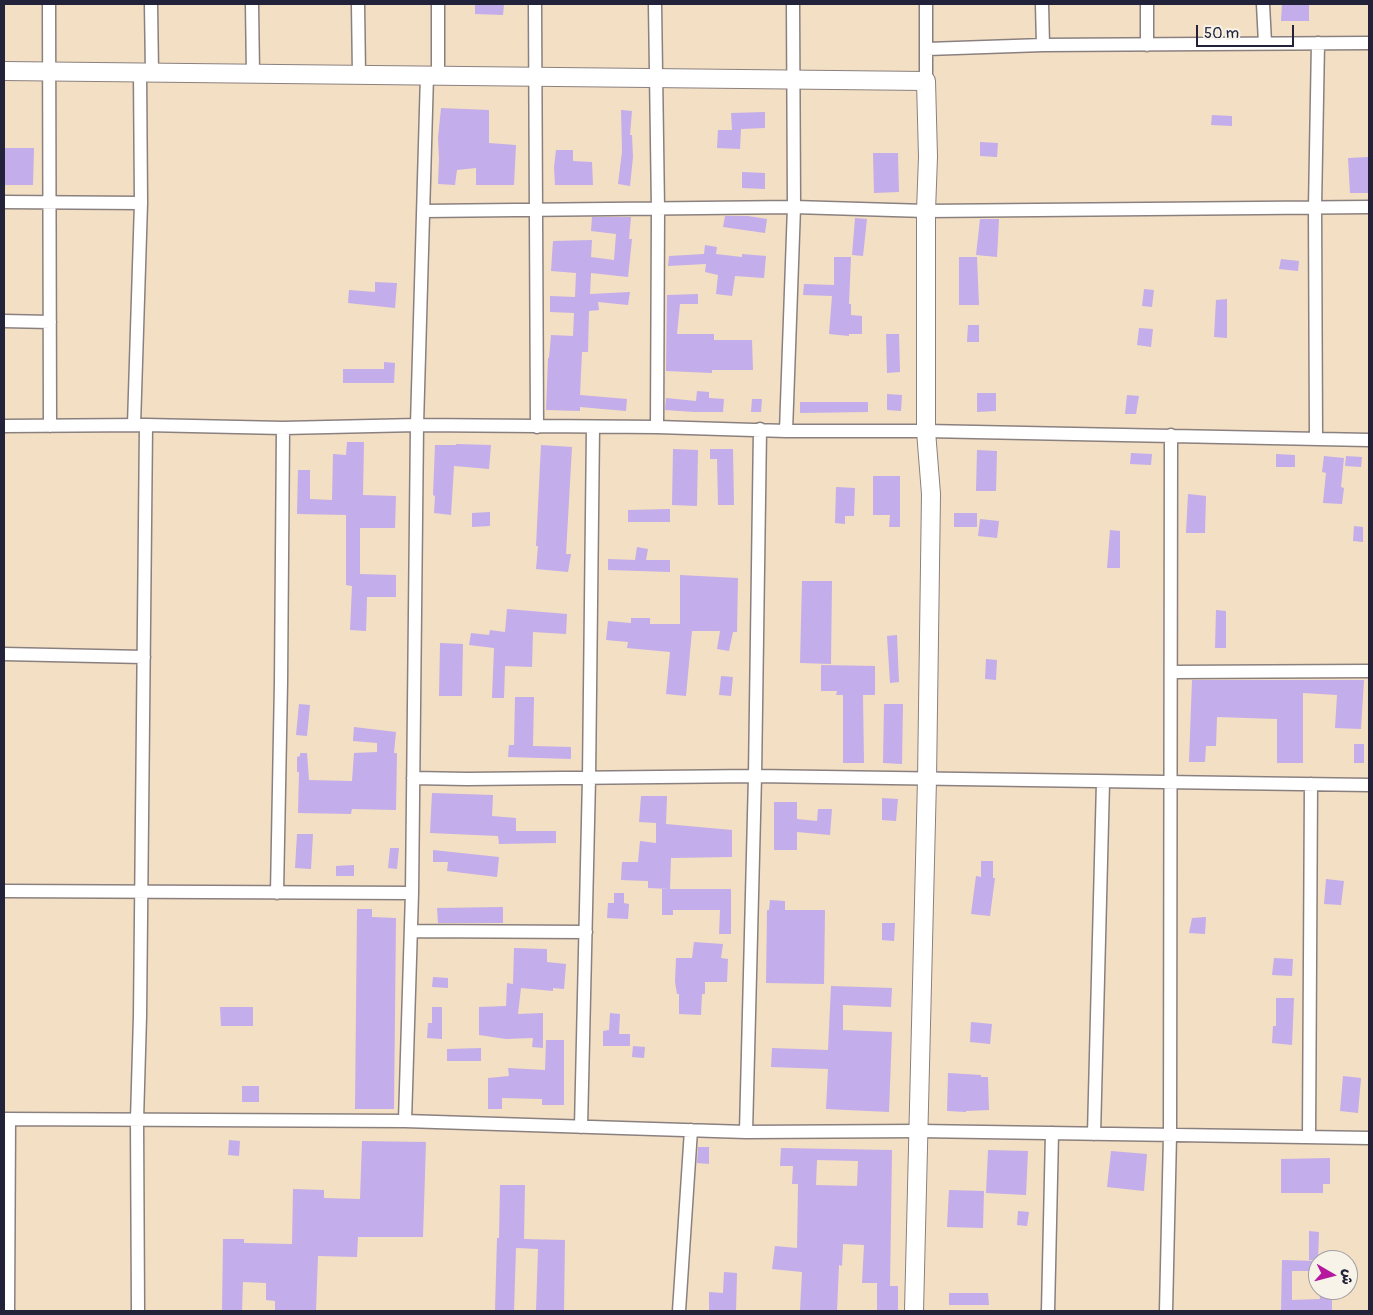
<!DOCTYPE html>
<html>
<head>
<meta charset="utf-8">
<style>
	body { margin:0 }
	#map { position:relative; width:1373px; height:1315px; overflow:hidden; background:#f3dfc3; font-family:Pangolin,"Playpen Sans Arabic",sans-serif }
	canvas { display:block }
	.frame { position:absolute; inset:0; border:5px solid #22223b; pointer-events:none }
	.north { position:absolute; left:1308px; top:1250px; width:50px; height:50px; box-sizing:border-box; background:#f7f3e8; border:1px solid #a29fa3; border-radius:50%; rotate:98deg; font-size:14px; font-weight:700; line-height:20px; text-align:center; color:#22223b }
	.north::after { content:''; display:block; margin:auto; width:18px; height:22px; background:#b5179e; clip-path:polygon(50% 0,100% 100%,50% 72%,0 100%) }
	.scale { position:absolute; left:1196px; top:25px; width:98px; height:22px; box-sizing:border-box; border:2px solid #22223b; border-top:0; padding-left:6px; font-size:15px; line-height:18px; white-space:nowrap; color:#22223b; -webkit-text-stroke:4px #f7f3e8; paint-order:stroke }
</style>
</head>
<body>
<div id="map">
<canvas width="1373" height="1315"></canvas>
<div class="frame"></div>
<div class="north">ش</div>
<div class="scale">50 m</div>
</div>
<script>
const ctx = document.querySelector('canvas').getContext('2d');
ctx.lineJoin = 'round';
function fill(path, color) {
  ctx.fillStyle = color;
  ctx.fill(path, 'evenodd');
}
function poly(rows) {
  const path = new Path2D();
  for (const r of rows) {
    path.moveTo(r[0], r[1]);
    for (let i = 2; i < r.length; i += 2) path.lineTo(r[i], r[i + 1]);
  }
  return path;
}
function trace(path, color, width, dash) {
  ctx.strokeStyle = color;
  ctx.lineWidth = width;
  ctx.lineCap = dash ? 'butt' : 'round';
  ctx.setLineDash(dash || []);
  ctx.stroke(path);
}
fill(poly([
	[475,4,504,4,503,15,475,14],
	[1282,4,1309,4,1309,21,1281,21],
	[441,108,489,110,489,143,516,145,514,185,476,185,476,168,457,170,455,185,438,184,439,159,438,138],
	[621,110,632,111,630,135,632,135,633,157,630,186,618,184,622,152],
	[765,112,765,128,741,129,740,149,717,148,718,130,732,130,731,113],
	[1212,115,1232,116,1232,126,1211,125],
	[980,142,998,143,997,157,980,156],
	[4,148,34,148,33,185,4,185],
	[556,150,573,150,573,161,592,162,593,185,555,185,554,167],
	[873,153,898,153,899,192,874,193],
	[1369,157,1369,193,1350,193,1348,158],
	[742,172,765,173,765,189,742,188],
	[725,216,748,216,767,219,765,233,723,227],
	[592,217,631,217,629,239,632,239,628,277,591,273,590,294,630,292,628,305,598,302,599,310,589,311,588,352,582,352,580,395,627,399,626,411,580,407,580,411,546,410,548,358,549,358,551,335,573,336,574,313,550,312,550,296,575,297,576,273,551,271,553,241,592,240,591,257,614,260,616,234,591,231],
	[855,218,867,219,863,256,852,255],
	[980,219,999,219,997,257,976,255],
	[705,245,717,247,716,254,742,257,742,254,766,256,764,278,735,276,732,296,716,294,718,275,705,272,706,264,668,266,669,256,704,254],
	[834,257,851,257,849,304,851,304,851,315,862,316,862,334,849,334,849,336,829,334,832,296,803,295,804,284,834,285],
	[959,257,977,257,979,305,959,305],
	[1281,259,1299,261,1298,271,1279,269],
	[375,282,397,283,395,308,348,303,349,290,375,292],
	[1144,289,1154,290,1152,307,1142,306],
	[698,294,698,304,680,304,677,334,714,334,714,340,752,340,753,370,712,370,712,373,666,371,667,295],
	[1227,299,1227,338,1214,337,1216,300],
	[968,325,979,325,979,342,967,342],
	[1139,328,1153,329,1151,347,1137,345],
	[886,334,899,334,900,372,887,373],
	[384,362,395,363,394,383,343,383,343,369,384,369],
	[697,391,709,392,709,398,724,399,723,412,694,412,665,410,666,398,696,401],
	[977,393,996,393,996,411,977,412],
	[887,394,902,395,901,411,887,410],
	[1127,395,1139,396,1136,414,1125,414],
	[752,399,762,399,761,412,751,412],
	[800,402,868,402,868,412,800,413],
	[347,442,364,442,363,495,396,496,395,528,360,528,360,574,396,575,396,597,367,597,366,631,350,630,352,586,346,585,346,515,297,514,298,470,310,470,310,499,332,500,333,454,346,455],
	[456,444,491,445,489,469,454,466,451,515,434,513,435,496,433,495,435,445,456,445],
	[541,445,572,447,566,554,571,554,568,572,536,569,538,546,536,546],
	[673,449,698,450,697,506,672,505],
	[710,449,733,449,734,505,718,505,717,459,710,459],
	[977,450,997,451,996,491,976,491],
	[1131,453,1152,454,1151,465,1130,464],
	[1276,454,1295,455,1295,467,1276,467],
	[1324,456,1344,458,1341,487,1344,488,1342,504,1323,503,1326,473,1322,472],
	[1346,456,1362,457,1361,467,1345,466],
	[873,476,900,476,900,527,889,527,890,515,873,515],
	[836,487,855,488,854,516,845,516,845,524,835,523],
	[1188,494,1206,496,1205,533,1186,533],
	[670,509,670,522,628,522,628,510],
	[490,512,490,526,472,527,472,513],
	[954,513,977,513,977,527,954,527],
	[980,519,999,521,997,538,978,536],
	[1354,526,1363,527,1363,542,1353,541],
	[1110,530,1120,531,1120,568,1107,568],
	[637,547,648,549,646,560,670,560,670,572,608,570,608,559,635,560],
	[680,575,738,578,737,632,733,632,729,651,717,649,720,631,692,631,686,696,666,694,670,652,627,648,628,642,606,640,608,621,631,623,631,618,650,618,650,624,680,624],
	[802,581,832,581,831,664,800,663],
	[507,609,567,614,566,634,533,632,532,667,505,666,504,698,492,698,494,648,469,645,471,633,489,635,490,630,505,632],
	[1216,610,1226,611,1226,648,1215,648],
	[897,635,899,682,890,683,887,636],
	[440,643,463,644,462,696,439,696],
	[986,659,997,660,996,680,985,679],
	[821,665,875,666,875,695,863,695,864,763,843,763,843,695,836,695,837,691,821,691],
	[721,676,733,677,731,696,719,695],
	[1192,680,1364,680,1361,729,1335,728,1337,695,1303,693,1303,763,1277,763,1277,719,1217,717,1216,746,1206,746,1205,762,1189,762],
	[515,697,534,697,533,746,571,747,571,759,508,757,509,745,514,745],
	[299,704,310,705,307,736,296,735],
	[884,704,903,704,902,764,883,763],
	[354,727,396,732,394,753,397,753,396,810,352,809,351,814,298,813,299,772,297,772,297,757,300,756,300,753,307,753,309,780,352,781,354,753,377,752,377,743,353,741],
	[1354,744,1364,744,1364,763,1354,763],
	[432,793,493,795,492,816,516,818,516,831,556,831,556,843,499,844,498,836,430,833],
	[641,796,667,796,666,824,732,830,732,857,671,858,670,889,648,888,648,881,621,880,622,862,638,862,640,841,656,843,656,823,639,822],
	[882,798,898,799,896,821,882,820],
	[774,802,797,802,797,819,817,821,818,809,832,809,830,835,797,832,797,850,774,850],
	[297,834,313,834,311,869,295,868],
	[390,848,399,848,397,869,388,868],
	[433,850,499,857,497,877,447,871,448,862,433,862],
	[981,861,993,861,993,878,995,878,990,916,971,914,976,876,981,877],
	[354,865,354,876,336,876,336,866],
	[1326,879,1344,881,1341,905,1324,904],
	[662,889,731,889,731,934,719,934,720,910,673,910,673,915,662,915],
	[614,893,624,893,624,903,629,904,628,919,607,918,608,903,614,903],
	[770,900,785,901,785,910,825,910,824,984,766,983,767,910,769,910],
	[503,907,503,923,438,923,437,908],
	[357,909,372,909,372,917,396,918,394,1109,355,1109],
	[1206,917,1205,934,1189,933,1192,918],
	[882,923,895,923,894,941,882,940],
	[694,942,723,944,721,958,728,959,727,982,705,982,705,994,702,994,701,1015,679,1014,679,994,677,994,675,982,676,958,692,958],
	[514,948,547,949,547,962,566,964,564,989,553,988,553,991,521,988,518,1014,543,1013,543,1048,532,1047,533,1038,506,1039,479,1035,479,1007,506,1006,507,983,513,984],
	[1274,958,1293,959,1292,976,1272,975],
	[433,977,448,978,448,988,432,987],
	[831,986,892,988,891,1007,843,1005,843,1030,892,1032,889,1112,826,1109,828,1069,771,1067,772,1048,828,1050],
	[1276,998,1294,998,1292,1045,1272,1043,1273,1026,1276,1026],
	[220,1007,253,1007,253,1026,221,1026],
	[432,1007,442,1007,442,1039,427,1038,428,1023,432,1023],
	[610,1013,620,1014,619,1034,630,1034,630,1046,603,1046,603,1031,609,1030],
	[971,1022,992,1024,990,1044,970,1042],
	[546,1040,564,1040,564,1105,542,1105,542,1099,502,1098,502,1109,488,1109,488,1078,509,1076,508,1068,545,1070],
	[633,1046,645,1047,644,1058,632,1057],
	[481,1048,481,1061,447,1061,447,1049],
	[948,1073,981,1075,981,1077,988,1077,989,1110,966,1111,966,1112,947,1111],
	[1343,1076,1361,1078,1358,1113,1340,1111],
	[242,1086,259,1086,259,1102,242,1102],
	[229,1140,240,1141,239,1156,228,1155],
	[362,1141,426,1142,423,1237,358,1237,357,1257,318,1256,316,1311,275,1311,275,1301,266,1300,266,1283,243,1282,242,1311,222,1311,223,1239,244,1239,244,1243,292,1244,293,1189,324,1190,324,1198,360,1199],
	[698,1147,709,1147,709,1164,697,1163],
	[781,1148,892,1150,890,1286,898,1286,898,1311,877,1311,877,1283,862,1283,864,1245,843,1244,842,1266,839,1265,837,1311,800,1311,802,1272,772,1269,775,1246,797,1248,798,1184,792,1184,793,1166,780,1166],
	[817,1160,858,1161,857,1186,816,1185],
	[988,1150,1028,1151,1026,1195,986,1193],
	[1111,1151,1147,1154,1144,1191,1107,1187],
	[1330,1158,1330,1184,1323,1184,1323,1193,1281,1193,1281,1159],
	[500,1185,525,1185,524,1239,565,1240,564,1311,536,1311,538,1249,516,1248,514,1311,495,1311,497,1238,499,1238],
	[949,1190,984,1191,983,1228,947,1227],
	[1018,1211,1029,1212,1027,1226,1017,1225],
	[1309,1231,1319,1232,1318,1260,1309,1260],
	[1282,1260,1318,1261,1318,1271,1292,1271,1292,1300,1320,1299,1319,1290,1332,1290,1332,1311,1281,1311],
	[724,1272,737,1273,736,1311,709,1311,709,1292,723,1293],
	[949,1293,988,1293,989,1305,949,1305]
]), '#c3adea');
const street = poly([
	[49,4,50,426],
	[151,4,152,73],
	[252,4,253,74],
	[358,4,359,75],
	[438,4,438,76],
	[535,4,537,427],
	[655,4,658,209,657,427],
	[926,4,926,81],
	[1042,4,1043,45],
	[1147,4,1147,45],
	[1263,4,1265,43],
	[927,49,1043,45,1369,43],
	[4,202,141,203],
	[423,211,794,207,926,211,1369,207],
	[4,321,50,322],
	[134,425,141,203,140,72],
	[4,426,146,425,283,428,417,425,657,427,786,431,926,431,1369,440],
	[786,431,794,207,793,4],
	[1316,439,1315,207,1318,43],
	[4,654,144,657],
	[1171,672,1369,671],
	[413,778,467,779,755,776,1369,785],
	[4,891,412,893],
	[277,893,281,682,283,428],
	[411,931,586,932],
	[4,1119,405,1121,746,1132,919,1131,1369,1138],
	[405,1121,412,893,417,425,427,75],
	[581,1127,589,778,593,427],
	[746,1132,755,776,760,429],
	[1094,1134,1103,782],
	[1309,1137,1311,784],
	[8,1311,9,1120],
	[138,1311,137,1120,140,1016,146,425],
	[679,1311,691,1130],
	[1048,1311,1052,1133],
	[1166,1311,1170,1135,1171,435]
]);
const secondary = poly([
	[4,71,926,81,928,157,926,211,926,431,931,494,927,779,914,1311]
]);
trace(street, '#8a807f', 15);
trace(secondary, '#8a807f', 20);
trace(street, '#fff', 12);
trace(secondary, '#fff', 18);
</script>
</body>
</html>
